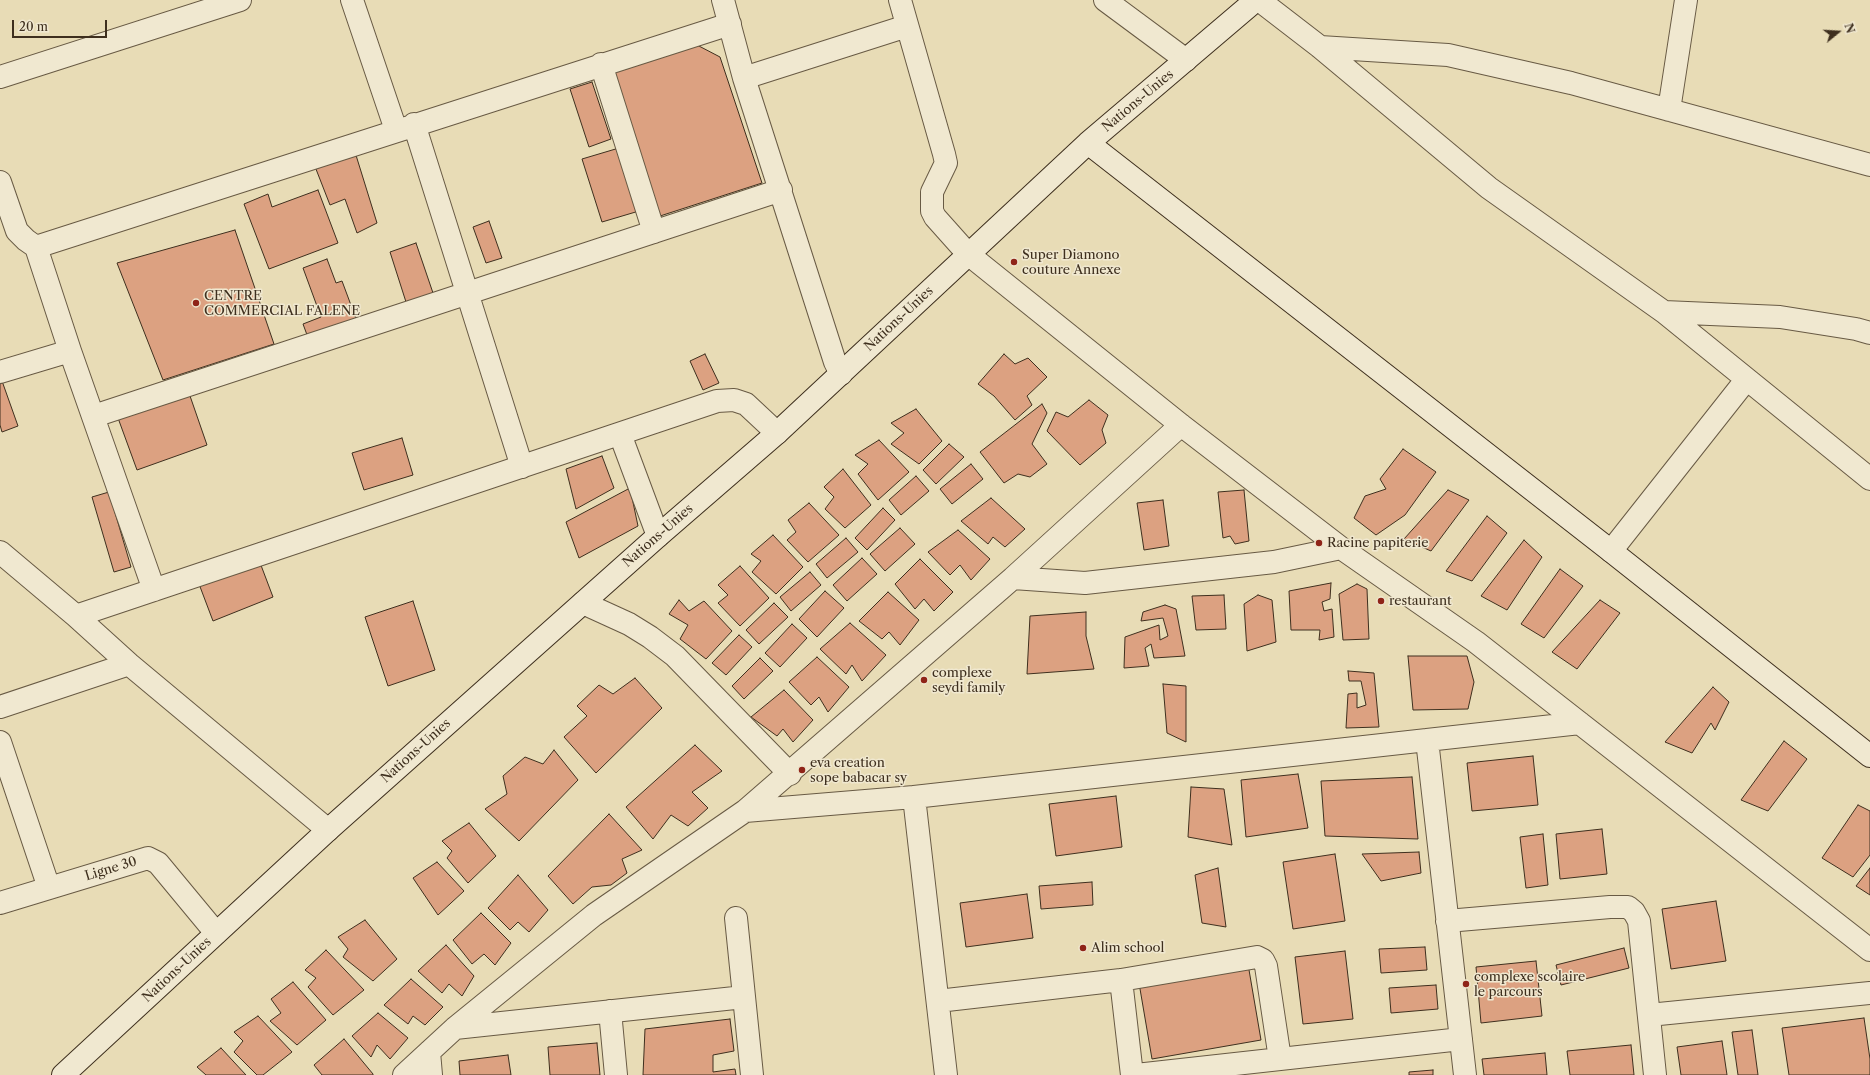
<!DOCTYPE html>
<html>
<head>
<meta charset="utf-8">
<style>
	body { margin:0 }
	#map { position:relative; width:1870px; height:1075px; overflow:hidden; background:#e8dcb6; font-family:"Libre Caslon Text",serif }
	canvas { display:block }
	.north { position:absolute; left:1818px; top:12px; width:40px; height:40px; -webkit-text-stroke:3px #f0e8d0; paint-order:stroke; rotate:72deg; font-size:11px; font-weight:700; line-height:16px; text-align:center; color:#3e2f1e }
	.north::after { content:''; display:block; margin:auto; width:14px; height:18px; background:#3e2f1e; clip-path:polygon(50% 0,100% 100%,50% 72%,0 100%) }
	.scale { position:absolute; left:12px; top:20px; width:95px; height:18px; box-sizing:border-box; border:2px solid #3e2f1e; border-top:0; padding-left:5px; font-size:12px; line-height:14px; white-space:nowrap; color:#3e2f1e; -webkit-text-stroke:3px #f0e8d0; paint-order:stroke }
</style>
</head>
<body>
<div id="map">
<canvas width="1870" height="1075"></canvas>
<div class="north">N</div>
<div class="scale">20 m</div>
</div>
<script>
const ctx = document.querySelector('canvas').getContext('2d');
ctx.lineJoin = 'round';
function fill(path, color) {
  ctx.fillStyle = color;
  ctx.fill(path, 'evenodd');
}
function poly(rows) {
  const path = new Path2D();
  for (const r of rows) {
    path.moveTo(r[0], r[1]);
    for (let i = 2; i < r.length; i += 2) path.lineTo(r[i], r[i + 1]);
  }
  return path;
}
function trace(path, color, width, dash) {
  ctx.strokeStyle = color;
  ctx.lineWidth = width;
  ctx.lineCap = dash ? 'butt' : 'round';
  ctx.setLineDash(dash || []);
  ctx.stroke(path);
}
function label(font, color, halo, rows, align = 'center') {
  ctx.font = font + ' "Libre Caslon Text",serif';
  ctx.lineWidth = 3;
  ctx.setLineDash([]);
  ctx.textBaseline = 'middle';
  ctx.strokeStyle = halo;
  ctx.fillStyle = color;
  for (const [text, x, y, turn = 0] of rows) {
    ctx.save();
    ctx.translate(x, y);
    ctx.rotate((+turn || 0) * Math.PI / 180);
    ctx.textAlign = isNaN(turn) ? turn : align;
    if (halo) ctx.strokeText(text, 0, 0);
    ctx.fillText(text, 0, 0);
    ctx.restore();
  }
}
const building = poly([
	[697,45,720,57,762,183,657,217,611,73,697,45],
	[592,82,611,139,589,147,570,89,592,82],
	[619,148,639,211,602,222,582,159,619,148],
	[355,152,377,223,357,233,345,199,330,205,314,164,355,152],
	[318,190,338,243,269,269,244,204,268,194,272,207,318,190],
	[489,221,502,258,486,263,473,227,489,221],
	[235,230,274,344,163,380,117,263,235,230],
	[416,243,433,293,406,302,390,252,416,243],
	[327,259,336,283,342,281,358,324,310,343,303,324,321,317,303,268,327,259],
	[705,354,719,383,703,390,690,361,705,354],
	[1004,354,1015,364,1028,358,1047,377,1027,396,1032,405,1015,420,994,396,978,384,1004,354],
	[0,381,2,381,18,426,2,432,0,425,0,381],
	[189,393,207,445,137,470,118,418,189,393],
	[1089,400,1108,415,1102,430,1106,443,1080,465,1047,431,1056,412,1068,417,1089,400],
	[1042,404,1047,413,1032,444,1047,464,1030,477,1018,474,1004,483,980,452,1042,404],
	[916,409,942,441,919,464,891,444,904,433,891,423,916,409],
	[402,438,413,475,364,490,352,453,402,438],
	[879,440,909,472,878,500,858,474,868,464,855,455,879,440],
	[949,444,964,457,936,484,923,470,949,444],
	[1403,449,1436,472,1405,515,1376,535,1354,518,1365,496,1386,489,1380,479,1403,449],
	[602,456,614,488,576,509,566,469,602,456],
	[971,464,983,479,952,504,940,489,971,464],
	[843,469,871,505,845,528,825,509,834,497,824,487,843,469],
	[916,476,929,491,901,515,889,500,916,476],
	[630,488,638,526,579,558,566,522,630,488],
	[1244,490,1249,541,1235,544,1230,536,1223,538,1218,492,1244,490],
	[1448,490,1469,500,1431,551,1404,539,1448,490],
	[109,492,131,567,114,572,92,497,109,492],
	[991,498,1025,529,1005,547,993,537,988,544,961,521,991,498],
	[1163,500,1169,546,1144,550,1137,503,1163,500],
	[809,503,839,535,808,562,787,540,796,532,788,520,809,503],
	[883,508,895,520,867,550,855,538,883,508],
	[1487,516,1507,533,1472,581,1446,571,1487,516],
	[900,528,915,544,885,571,870,554,900,528],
	[958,530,990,559,971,580,960,565,950,575,928,552,958,530],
	[773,535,803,567,776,594,752,572,761,561,751,554,773,535],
	[846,538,858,552,827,578,816,564,846,538],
	[1524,540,1542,557,1507,610,1481,596,1524,540],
	[862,558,877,574,847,601,833,585,862,558],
	[920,559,953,592,934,611,924,599,915,609,895,584,920,559],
	[259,560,273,597,213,621,199,584,259,560],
	[740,566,769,598,740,626,718,603,728,595,718,585,740,566],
	[1560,569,1583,586,1544,638,1521,624,1560,569],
	[810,572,821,585,791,611,780,597,810,572],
	[1331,583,1330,599,1322,602,1324,611,1332,609,1334,637,1319,640,1320,630,1291,630,1289,591,1331,583],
	[1357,584,1367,589,1369,639,1343,640,1339,594,1357,584],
	[825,591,844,608,817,637,799,619,825,591],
	[888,592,919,620,900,645,889,632,882,639,859,621,888,592],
	[1224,595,1226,629,1196,630,1192,596,1224,595],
	[1258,595,1272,600,1276,642,1247,651,1244,604,1258,595],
	[679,600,689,611,704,601,732,631,706,659,680,639,688,625,669,614,679,600],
	[1600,600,1620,613,1577,669,1552,652,1600,600],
	[413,601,435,670,388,686,365,617,413,601],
	[774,603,788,617,759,644,746,630,774,603],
	[1165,605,1176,609,1185,656,1154,658,1151,644,1145,648,1149,666,1124,668,1125,637,1159,625,1160,640,1168,636,1163,618,1141,621,1143,612,1165,605],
	[1086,612,1086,636,1094,669,1027,674,1030,616,1086,612],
	[850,623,886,655,862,681,852,665,846,674,820,649,850,623],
	[792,624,807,638,780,667,765,653,792,624],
	[739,635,752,647,726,675,712,663,739,635],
	[1408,656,1467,656,1474,682,1468,709,1413,710,1408,656],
	[817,657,849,687,828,712,819,697,811,705,789,682,817,657],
	[760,658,773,671,744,699,732,686,760,658],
	[1348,671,1374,673,1379,727,1346,728,1348,694,1357,693,1357,708,1366,705,1361,681,1349,681,1348,671],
	[635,678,662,708,596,773,564,737,587,716,577,706,599,685,613,694,635,678],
	[1163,684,1186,686,1186,742,1167,733,1163,684],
	[1713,687,1729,702,1715,730,1711,723,1692,753,1665,742,1713,687],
	[784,690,813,720,793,742,783,729,777,736,751,717,784,690],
	[1784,741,1807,759,1768,811,1741,800,1784,741],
	[695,745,722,771,692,792,708,808,688,826,671,815,653,839,626,807,695,745],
	[554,750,578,780,519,841,485,809,507,794,503,776,525,757,543,764,554,750],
	[1533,756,1538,805,1472,811,1467,763,1533,756],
	[1298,774,1308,828,1246,837,1241,780,1298,774],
	[1412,777,1418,839,1325,836,1321,781,1412,777],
	[1191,787,1224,789,1232,845,1188,837,1191,787],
	[1116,796,1122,847,1056,856,1049,804,1116,796],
	[1858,805,1870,811,1870,855,1853,877,1822,858,1858,805],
	[609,814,642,850,622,859,627,873,611,885,592,887,573,904,548,876,609,814],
	[469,823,496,856,468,883,447,858,452,851,442,841,469,823],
	[1602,829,1607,874,1560,879,1556,834,1602,829],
	[1543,834,1548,885,1526,888,1520,837,1543,834],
	[1419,852,1421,873,1381,881,1362,854,1419,852],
	[1335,854,1345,921,1293,929,1283,862,1335,854],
	[437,862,464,891,438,915,413,878,437,862],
	[1218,868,1226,927,1202,923,1195,875,1218,868],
	[1870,868,1870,895,1856,886,1870,868],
	[518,875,548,910,529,932,518,922,510,930,488,908,518,875],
	[1092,882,1093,905,1041,909,1039,886,1092,882],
	[1027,894,1033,938,966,947,960,903,1027,894],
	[1716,901,1726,961,1671,969,1662,909,1716,901],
	[481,913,511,943,495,965,484,954,472,964,453,940,481,913],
	[365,920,397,959,373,981,343,957,348,949,338,937,365,920],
	[446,945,474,976,462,996,449,984,442,993,418,971,446,945],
	[1425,947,1427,970,1381,973,1379,949,1425,947],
	[1624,948,1629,968,1561,985,1556,965,1624,948],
	[326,950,364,990,333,1015,308,987,316,978,305,970,326,950],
	[1345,951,1353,1019,1303,1024,1295,957,1345,951],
	[1536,961,1542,1016,1481,1023,1476,967,1536,961],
	[1248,964,1261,1040,1152,1059,1139,983,1248,964],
	[411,979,443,1007,425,1025,413,1016,408,1024,384,1005,411,979],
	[293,982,326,1020,297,1045,270,1021,281,1013,271,999,293,982],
	[1436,985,1438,1009,1391,1013,1389,988,1436,985],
	[378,1013,408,1038,390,1059,377,1045,371,1057,352,1036,378,1013],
	[258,1016,292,1052,263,1075,257,1075,234,1052,243,1041,234,1032,258,1016],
	[1864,1018,1870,1059,1870,1075,1789,1075,1782,1028,1864,1018],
	[730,1019,734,1051,713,1055,713,1072,735,1069,736,1075,643,1075,645,1029,730,1019],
	[1752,1030,1758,1075,1738,1075,1732,1032,1752,1030],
	[344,1039,373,1074,373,1075,322,1075,314,1065,344,1039],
	[1722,1041,1727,1075,1681,1075,1677,1047,1722,1041],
	[597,1043,600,1075,550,1075,548,1047,597,1043],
	[1631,1045,1634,1075,1570,1075,1567,1051,1631,1045],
	[221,1048,246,1075,206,1075,197,1067,221,1048],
	[1545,1053,1547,1075,1484,1075,1482,1059,1545,1053],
	[508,1055,511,1075,460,1075,459,1061,508,1055],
	[1433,1070,1433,1075,1409,1075,1409,1072,1433,1070]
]);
fill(building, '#dca181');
trace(building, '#3e2f1e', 1);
const street = poly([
	[352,0,396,130],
	[723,0,744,78,835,362,841,374],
	[900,0,944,154,946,163,932,192,932,211,935,217,968,254,1181,425,1341,548,1476,642,1870,950],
	[1105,0,1186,60],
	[1259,0,1320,47,1489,188,1664,312,1870,479],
	[1320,47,1448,55,1571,83,1870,165],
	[601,64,654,232],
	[0,77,240,0],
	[744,78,907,26],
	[1669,110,1686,0],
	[414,124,522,467],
	[0,182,17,231,26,240,36,247,70,351,154,590],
	[36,247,730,24],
	[1664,312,1780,317,1856,329,1870,333],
	[0,372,70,351],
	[94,416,781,190],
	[620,434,658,536],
	[1611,551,1746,380],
	[0,552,76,616,129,664,328,830],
	[1013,578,1085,583,1274,562,1341,548],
	[583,603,629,624,650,637,675,656,790,774],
	[76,616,717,401,734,400,746,404,777,433],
	[0,707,129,664],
	[1427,740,1465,1075],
	[0,742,49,888],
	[914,797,946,1075],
	[745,811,1013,578,1181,425],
	[0,903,148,858,158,863,216,933],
	[736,918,752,1075],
	[1447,921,1610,907,1628,907,1634,912,1639,921,1655,1075],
	[1121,980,1132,1075],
	[938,1001,1121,980,1257,957,1263,960,1266,966,1280,1059],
	[610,1011,616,1075],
	[1649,1015,1870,993],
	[455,1028,744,997],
	[429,1052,431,1075],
	[404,1075,455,1028,594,915,745,811,914,797,1580,723],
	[1136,1075,1461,1039]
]);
const secondary = poly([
	[1088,143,1611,551,1870,756],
	[63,1075,328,830,658,536,777,433,1088,143,1256,0]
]);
trace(street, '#685a44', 24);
trace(secondary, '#3e2f1e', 24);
trace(street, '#f0e8d0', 22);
trace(secondary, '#f0e8d0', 22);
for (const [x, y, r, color] of [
	[1014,262,4,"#8f2418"],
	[196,303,4,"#8f2418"],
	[1319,543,4,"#8f2418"],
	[1381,601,4,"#8f2418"],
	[924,680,4,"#8f2418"],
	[802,770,4,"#8f2418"],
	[1083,948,4,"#8f2418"],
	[1466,984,4,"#8f2418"]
]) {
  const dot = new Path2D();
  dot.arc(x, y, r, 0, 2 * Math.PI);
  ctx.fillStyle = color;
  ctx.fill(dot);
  trace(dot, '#f0e8d0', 1.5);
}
label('13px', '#3e2f1e', '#f0e8d0', [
	["Nations-Unies",1138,101,-40],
	["Nations-Unies",899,319,-43],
	["Nations-Unies",658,536,-41],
	["Nations-Unies",416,751,-42],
	["Ligne 30",111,869,-17],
	["Nations-Unies",177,970,-43]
]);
label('13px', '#3e2f1e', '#f0e8d0', [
	["Super Diamono",1022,255],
	["couture Annexe",1022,270],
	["CENTRE",204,296],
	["COMMERCIAL FALENE",204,311],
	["Racine papiterie",1327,543],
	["restaurant",1389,601],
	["complexe",932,673],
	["seydi family",932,688],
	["eva creation",810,763],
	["sope babacar sy",810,778],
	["Alim school",1091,948],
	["complexe scolaire",1474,977],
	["le parcours",1474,992]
], 'left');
</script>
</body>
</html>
